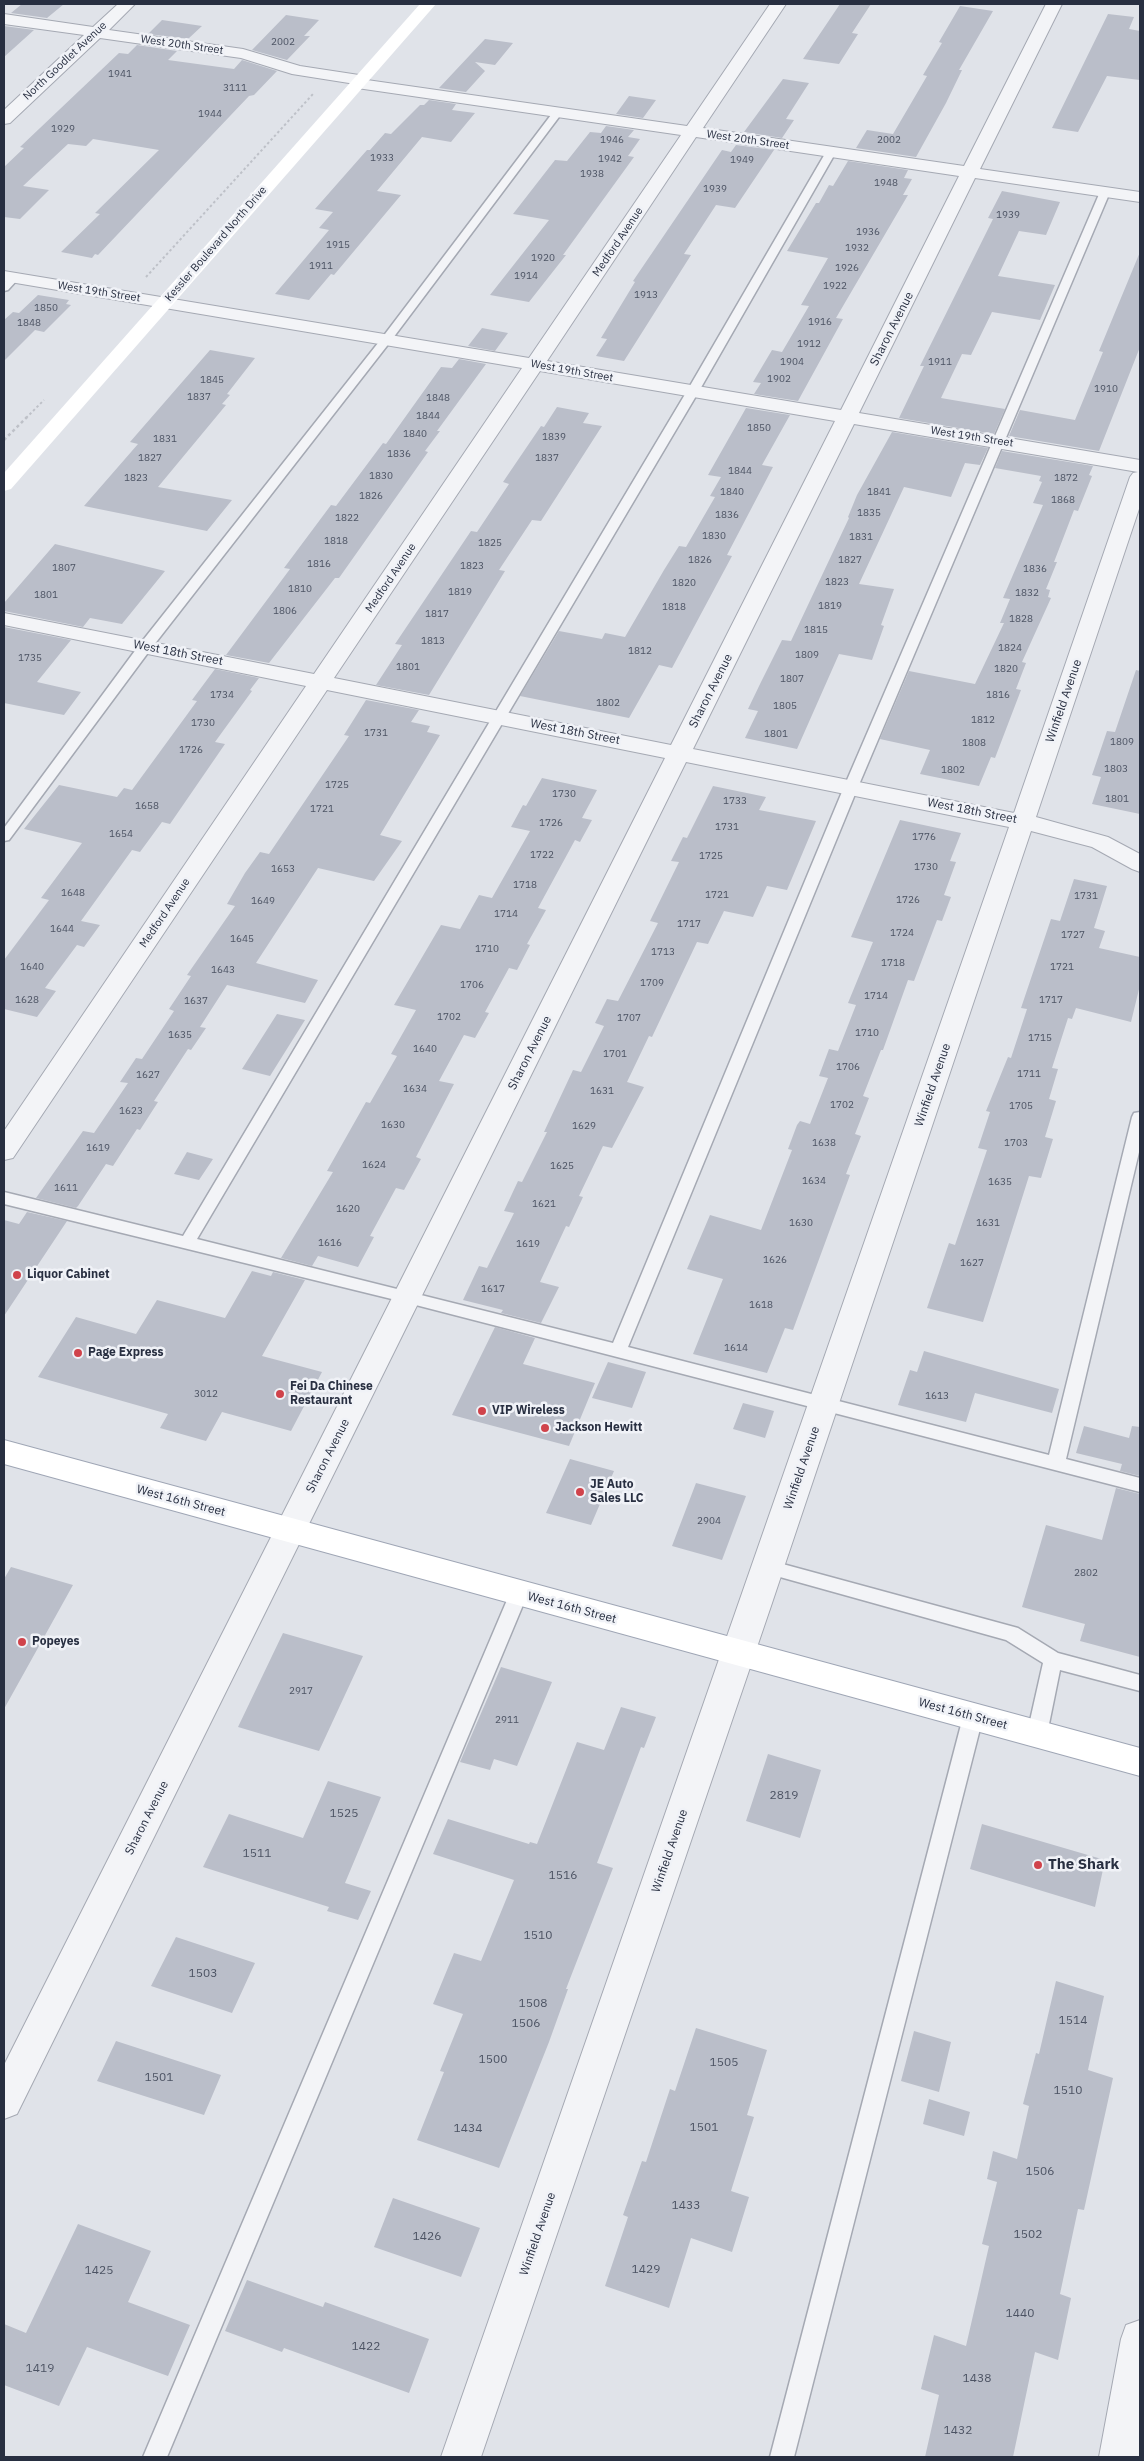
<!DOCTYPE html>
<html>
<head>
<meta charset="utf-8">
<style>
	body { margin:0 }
	#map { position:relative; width:1144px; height:2461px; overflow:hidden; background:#e0e3e9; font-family:"IBM Plex Sans",sans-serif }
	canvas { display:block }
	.frame { position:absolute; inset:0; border:5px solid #282f41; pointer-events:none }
</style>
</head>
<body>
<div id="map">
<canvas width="1144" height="2461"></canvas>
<div class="frame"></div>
</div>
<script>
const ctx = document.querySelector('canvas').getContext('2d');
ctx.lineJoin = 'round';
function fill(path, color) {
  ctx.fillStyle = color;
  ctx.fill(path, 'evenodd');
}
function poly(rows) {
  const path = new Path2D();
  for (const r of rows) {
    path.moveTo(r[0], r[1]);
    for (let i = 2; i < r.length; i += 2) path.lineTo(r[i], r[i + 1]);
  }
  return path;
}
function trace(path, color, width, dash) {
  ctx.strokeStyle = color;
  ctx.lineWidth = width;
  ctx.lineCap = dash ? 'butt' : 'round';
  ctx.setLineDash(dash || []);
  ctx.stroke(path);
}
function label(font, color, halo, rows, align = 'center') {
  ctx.font = font + ' "IBM Plex Sans",sans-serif';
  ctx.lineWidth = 5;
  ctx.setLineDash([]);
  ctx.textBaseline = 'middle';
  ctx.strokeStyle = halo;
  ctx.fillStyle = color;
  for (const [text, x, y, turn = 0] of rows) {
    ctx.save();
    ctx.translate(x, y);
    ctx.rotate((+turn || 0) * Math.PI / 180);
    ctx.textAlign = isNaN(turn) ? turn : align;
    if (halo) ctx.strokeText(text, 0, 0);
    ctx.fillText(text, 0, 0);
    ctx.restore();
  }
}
fill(poly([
	[22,4,64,4,47,18,11,13],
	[840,4,871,4,852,33,858,34,839,64,803,59],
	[960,6,993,11,959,70,962,70,946,103,916,157,856,148,867,130,893,134,927,76,923,75,942,43,939,42],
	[1108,14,1134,17,1129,29,1140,31,1140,80,1107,76,1078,132,1052,128],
	[286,15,319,20,304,36,310,36,287,60,252,50],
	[162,20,202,26,188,39,148,34],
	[4,26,34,30,4,57],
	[485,39,513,43,495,65,475,62,485,71,466,92,439,88],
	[137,45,177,51,168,60,234,69,242,60,277,71,254,95,249,96,98,255,95,254,92,258,61,252,100,214,95,213,159,150,93,139,86,146,68,144,23,186,49,190,20,219,4,217,4,167,24,148,20,147,119,53,128,54],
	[783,79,809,83,786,119,794,120,782,138,744,132],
	[629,96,656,100,643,118,616,114],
	[429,100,456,104,452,110,475,113,451,142,422,137,377,191,401,195,334,275,331,274,309,300,275,294,329,230,319,228,333,212,315,209,367,150,370,150,385,133,391,134,420,105,424,105],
	[606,126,634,130,628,137,640,139,628,156,634,157,563,255,566,255,529,302,490,295,549,220,513,214,555,160,567,161,590,132,601,133],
	[736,145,774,150,735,208,716,205,684,254,691,255,624,361,596,356,607,339,601,338,635,282,633,281,722,150,731,152],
	[848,161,908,170,904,178,912,179,903,195,908,195,836,318,843,319,798,401,754,394,761,383,753,382,772,350,782,352,809,306,801,305,828,258,787,251,816,203,819,203,829,185,833,186],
	[1002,191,1060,202,1046,235,1019,231,998,276,1055,285,1040,320,992,312,971,355,962,354,941,398,1005,409,994,434,899,418,924,366,920,366,993,219,988,218],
	[1140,252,1140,347,1099,451,1009,436,1020,410,1075,420,1103,352,1099,351],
	[38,295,69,300,66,304,71,305,44,332,35,330,4,361,4,320,13,312,19,313],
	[482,328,508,333,495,351,468,346],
	[210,350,255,358,227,394,230,395,222,404,226,405,158,487,232,500,207,531,84,506,138,444,130,442],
	[459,359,486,364,437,431,440,431,425,451,428,452,339,578,335,578,269,663,226,655,290,569,284,568,331,505,336,506,383,443,386,444,441,367,452,368],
	[557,407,589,413,583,423,602,426,541,521,532,520,499,570,505,571,429,695,376,685,402,645,395,644,471,531,477,532,509,484,503,482,541,426,544,427],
	[746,408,790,415,762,465,773,467,727,555,732,556,672,668,659,665,629,718,520,696,559,631,602,639,605,633,625,637,664,570,679,546,686,547,715,497,710,496,721,477,708,475],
	[892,432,988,448,980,465,965,463,951,497,904,487,859,584,894,589,881,625,884,626,872,660,839,654,797,749,745,738,758,711,748,709,761,682,782,640,791,641,849,518,848,517,857,495],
	[1002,451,1093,466,1089,475,1092,476,1078,511,1074,510,1054,562,1057,562,1046,589,1050,590,1048,597,1051,598,1022,662,1026,663,1016,689,1021,690,995,758,991,757,979,786,920,774,930,750,880,739,909,671,975,684,1004,623,1000,623,1010,599,1003,598,1043,505,1033,503,1042,482,1039,481,1041,476,995,468],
	[55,544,165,571,122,624,90,618,83,627,4,611,4,603],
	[4,627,71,640,37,682,81,692,64,715,4,703],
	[215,669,259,678,250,690,252,691,215,742,225,744,170,824,162,822,140,852,132,850,81,921,100,925,84,947,77,945,45,988,56,991,37,1017,4,1009,4,960,49,900,41,898,82,843,24,829,59,785,117,797,124,788,132,790,197,701,192,700],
	[1136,670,1140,671,1140,814,1092,804,1101,777,1092,775,1107,731,1115,732],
	[366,700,419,710,411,722,430,726,427,732,440,735,380,835,402,841,374,881,318,868,256,963,318,980,305,1003,227,985,200,1027,206,1028,191,1050,188,1049,154,1101,158,1102,140,1130,137,1129,113,1166,106,1164,78,1206,76,1208,36,1198,83,1131,94,1133,128,1083,120,1082,136,1058,142,1059,174,1011,169,1009,191,976,187,975,235,906,227,904,245,873,260,852,269,854,349,736,344,735],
	[542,778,597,790,582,818,592,820,580,842,575,840,538,908,546,910,527,944,530,945,517,970,509,968,485,1012,489,1013,475,1038,464,1035,439,1081,454,1084,416,1157,421,1159,404,1190,396,1188,370,1236,374,1237,358,1267,318,1256,312,1266,281,1258,333,1172,327,1171,366,1102,370,1103,397,1056,391,1054,416,1010,394,1005,441,925,460,929,479,895,492,898,530,831,511,827,523,805,526,806],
	[713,786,766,797,759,810,816,821,787,890,767,886,753,917,724,911,708,944,697,942,652,1037,649,1036,627,1082,644,1087,612,1148,603,1146,579,1196,583,1197,569,1227,566,1226,540,1282,559,1287,541,1323,501,1313,503,1310,463,1300,479,1266,487,1268,514,1213,504,1211,518,1181,522,1182,547,1132,544,1132,573,1070,581,1072,604,1026,595,1023,607,999,618,1001,658,923,650,921,679,862,671,861,683,837,687,838],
	[900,820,961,833,950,861,956,862,944,895,951,897,942,921,937,920,914,981,908,980,883,1050,881,1050,863,1096,869,1098,855,1134,861,1136,846,1174,850,1175,793,1330,785,1328,767,1373,693,1354,723,1279,687,1269,710,1215,761,1230,792,1150,788,1149,797,1125,800,1121,810,1124,828,1078,819,1076,829,1049,838,1051,856,1005,848,1003,873,942,851,937],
	[1074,879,1107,886,1094,928,1105,931,1099,948,1140,957,1140,985,1131,1022,1076,1008,1072,1019,1068,1018,1052,1068,1058,1069,1049,1099,1056,1101,1045,1137,1053,1139,1041,1178,1029,1176,983,1322,927,1308,949,1243,955,1245,987,1150,978,1148,990,1112,986,1111,1008,1057,1011,1058,1027,1009,1021,1008,1051,919,1060,921],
	[277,1014,305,1020,270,1076,242,1069],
	[187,1152,213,1159,199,1180,174,1174],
	[27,1212,67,1221,4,1316,4,1220,19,1224],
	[252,1271,271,1276,273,1272,305,1280,262,1356,322,1372,291,1431,222,1412,206,1441,160,1428,168,1414,38,1377,76,1317,136,1334,157,1300,225,1318],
	[495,1327,535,1338,523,1364,595,1383,569,1446,452,1415],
	[924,1351,1059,1389,1052,1413,975,1393,966,1422,898,1405,910,1370,917,1372],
	[608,1362,646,1372,632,1408,592,1398],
	[743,1403,774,1411,765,1438,733,1429],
	[1084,1426,1129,1438,1132,1426,1140,1427,1140,1476,1120,1471,1122,1464,1076,1453],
	[570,1459,614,1471,591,1525,546,1513],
	[696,1483,746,1496,722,1560,672,1546],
	[1116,1488,1140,1494,1140,1657,1080,1641,1085,1624,1022,1607,1046,1525,1102,1540],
	[11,1567,73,1585,4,1709,4,1579],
	[283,1633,363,1656,319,1751,238,1727],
	[501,1667,552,1682,517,1766,494,1759,490,1770,460,1762],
	[621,1707,656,1717,644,1748,641,1747,597,1863,613,1868,566,1989,568,1989,549,2042,499,2168,417,2140,444,2072,440,2071,463,2014,433,2004,454,1953,481,1961,514,1880,433,1854,448,1819,529,1844,530,1842,537,1844,577,1742,604,1750],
	[768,1754,821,1770,800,1838,746,1821],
	[328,1781,381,1797,345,1883,371,1891,358,1920,327,1911,329,1907,203,1867,229,1814,303,1838],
	[982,1824,1105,1860,1095,1907,970,1869],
	[176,1937,255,1963,232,2013,151,1986],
	[1056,1981,1104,1996,1088,2070,1113,2078,1084,2210,1078,2209,1060,2294,1071,2298,1058,2360,1035,2352,1013,2457,925,2457,939,2395,921,2389,934,2335,966,2346,989,2246,982,2244,997,2182,987,2179,993,2151,1017,2159,1029,2106,1023,2104,1036,2053,1039,2054],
	[696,2028,767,2050,747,2115,754,2117,731,2191,749,2197,732,2252,691,2238,669,2308,605,2286,628,2217,623,2215,642,2161,646,2162,670,2089,675,2091],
	[914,2031,951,2042,939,2092,901,2081],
	[116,2041,221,2075,204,2115,97,2081],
	[929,2099,970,2112,964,2136,923,2124],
	[393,2198,480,2228,461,2277,374,2247],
	[78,2224,151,2251,128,2302,190,2325,168,2376,87,2347,59,2406,4,2385,4,2324,26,2333],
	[247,2280,323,2307,325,2302,429,2339,409,2393,284,2348,282,2352,225,2331]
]), '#babec9');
const lane = poly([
	[554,111,562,113,390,342,150,650,9,840,4,841,4,828,140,644,382,338,554,111],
	[831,149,836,152,699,391,197,1239,613,1343,844,787,1100,192,1101,190,1109,190,1110,192,858,787,628,1347,1049,1455,1132,1117,1134,1113,1140,1112,1140,1148,1066,1459,1140,1478,1140,1492,408,1303,4,1204,4,1192,183,1236,687,391,826,152,831,149],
	[14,275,19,278,8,290,4,291,4,282,14,275],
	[768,1560,1018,1628,1058,1653,1140,1675,1140,1691,1060,1670,1047,1734,1044,1740,1037,1742,1030,1740,1027,1734,1043,1663,1006,1640,762,1572,759,1567,762,1562,768,1560],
	[519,1585,525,1588,528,1593,167,2457,143,2457,510,1593,513,1588,519,1585],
	[973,1709,980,1711,983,1717,794,2457,770,2457,963,1717,966,1711,973,1709]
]);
const street = poly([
	[118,4,135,4,109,30,243,49,300,66,359,75,367,80,687,126,770,4,786,4,703,128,964,166,1046,4,1062,4,980,169,1140,192,1140,202,975,178,859,413,1140,460,1140,506,1036,817,1108,837,1140,854,1140,872,1132,869,1092,847,1031,831,771,1606,481,2457,441,2457,1009,827,686,762,17,2114,4,2119,4,2065,665,758,327,690,13,1158,4,1160,4,1131,306,686,4,625,4,613,314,674,522,368,4,281,4,271,529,358,681,135,357,88,349,83,292,74,241,58,100,38,10,123,4,124,4,110,84,35,4,24,4,14,93,27,118,4],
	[696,137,959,176,841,410,547,361,696,137],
	[540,371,835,421,671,745,334,678,540,371],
	[854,424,1138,472,1133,473,1130,477,1014,813,693,749,854,424],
	[1140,2320,1139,2457,1099,2457,1121,2339,1126,2325,1140,2320]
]);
const primary = poly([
	[4,1440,1140,1748,1140,1776,4,1464,4,1440]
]);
trace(lane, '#a5a9b3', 3);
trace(street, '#a5a9b3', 2);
trace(primary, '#9fa6b5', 2);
trace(poly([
	[146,277,313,94],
	[26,418,44,400]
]), '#bec1c8', 2, [2.5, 2.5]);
trace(poly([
	[4,440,27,417]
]), '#bec1c8', 2.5, [3, 3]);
fill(lane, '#f3f4f7');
fill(street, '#f3f4f7');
fill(poly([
	[420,4,436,4,11,489,4,491,4,473,420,4]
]), '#fff');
fill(primary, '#fff');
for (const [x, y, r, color] of [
	[17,1275,5,"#d0434b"],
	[78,1353,5,"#d0434b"],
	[280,1394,5,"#d0434b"],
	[482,1411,5,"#d0434b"],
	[545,1428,5,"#d0434b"],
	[580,1492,5,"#d0434b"],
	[22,1642,5,"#d0434b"],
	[1038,1865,5,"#d0434b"]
]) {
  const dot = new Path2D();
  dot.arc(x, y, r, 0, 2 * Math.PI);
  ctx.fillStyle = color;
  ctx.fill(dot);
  trace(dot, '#f0f2f7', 2);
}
label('10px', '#4c5363', null, [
	["2002",283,42],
	["1941",120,74],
	["3111",235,88],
	["1944",210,114],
	["1929",63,129],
	["1946",612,140],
	["2002",889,140],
	["1933",382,158],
	["1942",610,159],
	["1949",742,160],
	["1938",592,174],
	["1948",886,183],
	["1939",715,189],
	["1939",1008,215],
	["1936",868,232],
	["1915",338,245],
	["1932",857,248],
	["1920",543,258],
	["1911",321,266],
	["1926",847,268],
	["1914",526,276],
	["1922",835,286],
	["1913",646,295],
	["1850",46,308],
	["1916",820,322],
	["1848",29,323],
	["1912",809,344],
	["1904",792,362],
	["1911",940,362],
	["1902",779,379],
	["1845",212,380],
	["1910",1106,389],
	["1837",199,397],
	["1848",438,398],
	["1844",428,416],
	["1850",759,428],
	["1840",415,434],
	["1839",554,437],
	["1831",165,439],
	["1836",399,454],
	["1827",150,458],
	["1837",547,458],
	["1844",740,471],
	["1830",381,476],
	["1823",136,478],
	["1872",1066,478],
	["1840",732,492],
	["1841",879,492],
	["1826",371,496],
	["1868",1063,500],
	["1835",869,513],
	["1836",727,515],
	["1822",347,518],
	["1830",714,536],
	["1831",861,537],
	["1818",336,541],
	["1825",490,543],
	["1826",700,560],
	["1827",850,560],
	["1816",319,564],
	["1823",472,566],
	["1807",64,568],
	["1836",1035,569],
	["1823",837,582],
	["1820",684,583],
	["1810",300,589],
	["1819",460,592],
	["1832",1027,593],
	["1801",46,595],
	["1819",830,606],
	["1818",674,607],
	["1806",285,611],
	["1817",437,614],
	["1828",1021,619],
	["1815",816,630],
	["1813",433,641],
	["1824",1010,648],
	["1812",640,651],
	["1809",807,655],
	["1735",30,658],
	["1801",408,667],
	["1820",1006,669],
	["1807",792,679],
	["1734",222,695],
	["1816",998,695],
	["1802",608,703],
	["1805",785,706],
	["1812",983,720],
	["1730",203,723],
	["1731",376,733],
	["1801",776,734],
	["1809",1122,742],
	["1808",974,743],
	["1726",191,750],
	["1803",1116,769],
	["1802",953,770],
	["1725",337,785],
	["1730",564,794],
	["1801",1117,799],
	["1733",735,801],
	["1658",147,806],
	["1721",322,809],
	["1726",551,823],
	["1731",727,827],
	["1654",121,834],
	["1776",924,837],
	["1722",542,855],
	["1725",711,856],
	["1730",926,867],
	["1653",283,869],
	["1718",525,885],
	["1648",73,893],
	["1721",717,895],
	["1731",1086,896],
	["1726",908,900],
	["1649",263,901],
	["1714",506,914],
	["1717",689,924],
	["1644",62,929],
	["1724",902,933],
	["1727",1073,935],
	["1645",242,939],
	["1710",487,949],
	["1713",663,952],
	["1718",893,963],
	["1640",32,967],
	["1721",1062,967],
	["1643",223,970],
	["1709",652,983],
	["1706",472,985],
	["1714",876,996],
	["1628",27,1000],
	["1717",1051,1000],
	["1637",196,1001],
	["1702",449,1017],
	["1707",629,1018],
	["1710",867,1033],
	["1635",180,1035],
	["1715",1040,1038],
	["1640",425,1049],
	["1701",615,1054],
	["1706",848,1067],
	["1711",1029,1074],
	["1627",148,1075],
	["1634",415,1089],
	["1631",602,1091],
	["1702",842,1105],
	["1705",1021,1106],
	["1623",131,1111],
	["1630",393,1125],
	["1629",584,1126],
	["1638",824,1143],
	["1703",1016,1143],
	["1619",98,1148],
	["1624",374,1165],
	["1625",562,1166],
	["1634",814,1181],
	["1635",1000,1182],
	["1611",66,1188],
	["1621",544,1204],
	["1620",348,1209],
	["1630",801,1223],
	["1631",988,1223],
	["1616",330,1243],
	["1619",528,1244],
	["1626",775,1260],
	["1627",972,1263],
	["1617",493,1289],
	["1618",761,1305],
	["1614",736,1348],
	["3012",206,1394],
	["1613",937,1396],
	["2904",709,1521],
	["2802",1086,1573],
	["2917",301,1691],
	["2911",507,1720]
]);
label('11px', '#282f41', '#f0f2f7', [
	["West 20th Street",182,45,8],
	["North Goodlet Avenue",65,61,-43],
	["West 20th Street",748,140,8],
	["Medford Avenue",618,242,-56],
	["Kessler Boulevard North Drive",216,244,-49],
	["West 19th Street",99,292,9],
	["West 19th Street",572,371,10],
	["West 19th Street",972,437,9],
	["Medford Avenue",391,578,-56],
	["Medford Avenue",165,913,-56]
]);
label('12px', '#282f41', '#f0f2f7', [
	["Sharon Avenue",892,329,-63],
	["West 18th Street",178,653,11],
	["Sharon Avenue",711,691,-63],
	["Winfield Avenue",1064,701,-71],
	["West 18th Street",575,732,11],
	["West 18th Street",972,811,11],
	["Sharon Avenue",530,1053,-63],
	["Winfield Avenue",933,1085,-71],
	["Sharon Avenue",328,1456,-63],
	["Winfield Avenue",802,1468,-71],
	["West 16th Street",181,1501,15],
	["West 16th Street",572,1608,15],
	["West 16th Street",963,1714,15],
	["Sharon Avenue",147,1818,-63],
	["Winfield Avenue",670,1851,-71],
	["Winfield Avenue",538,2234,-71]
]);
label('bold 12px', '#282f41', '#f0f2f7', [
	["Liquor Cabinet",27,1275],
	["Page Express",88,1353],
	["Fei Da Chinese",290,1387],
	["Restaurant",290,1401],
	["VIP Wireless",492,1411],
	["Jackson Hewitt",555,1428],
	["JE Auto",590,1485],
	["Sales LLC",590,1499],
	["Popeyes",32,1642]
], 'left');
label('12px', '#4c5363', null, [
	["2819",784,1796],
	["1525",344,1814],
	["1511",257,1854],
	["1516",563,1876],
	["1510",538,1936],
	["1503",203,1974],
	["1508",533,2004],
	["1514",1073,2021],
	["1506",526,2024],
	["1500",493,2060],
	["1505",724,2063],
	["1501",159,2078],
	["1510",1068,2091],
	["1501",704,2128],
	["1434",468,2129],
	["1506",1040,2172],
	["1433",686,2206],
	["1502",1028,2235],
	["1426",427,2237],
	["1429",646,2270],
	["1425",99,2271],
	["1440",1020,2314],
	["1422",366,2347],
	["1419",40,2369],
	["1438",977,2379],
	["1432",958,2431]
]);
label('bold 15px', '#282f41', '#f0f2f7', [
	["The Shark",1048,1865]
], 'left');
</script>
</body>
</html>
